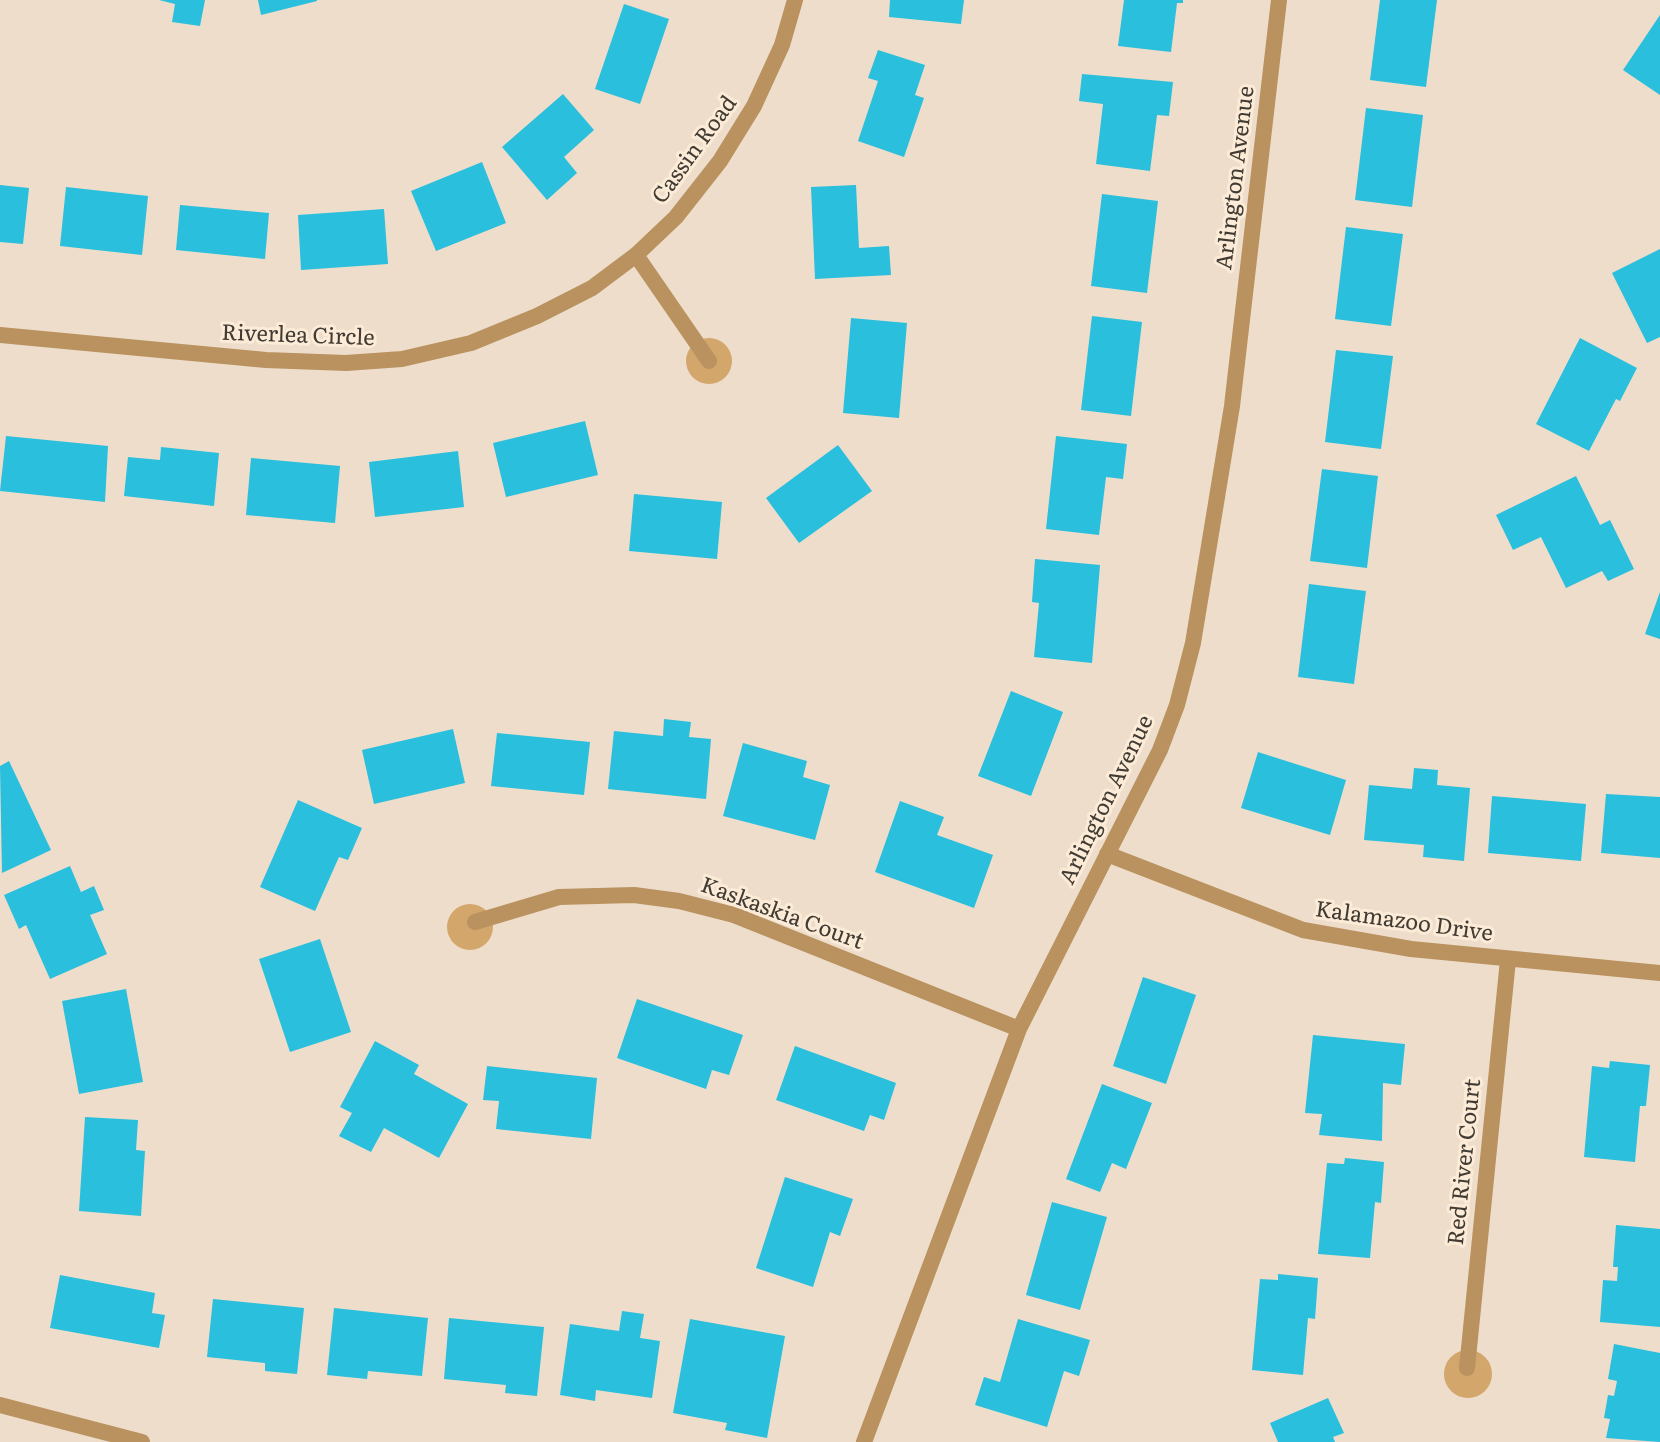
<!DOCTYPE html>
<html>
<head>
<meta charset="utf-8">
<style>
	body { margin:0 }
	canvas { display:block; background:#edddca }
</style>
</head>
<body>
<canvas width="1660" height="1442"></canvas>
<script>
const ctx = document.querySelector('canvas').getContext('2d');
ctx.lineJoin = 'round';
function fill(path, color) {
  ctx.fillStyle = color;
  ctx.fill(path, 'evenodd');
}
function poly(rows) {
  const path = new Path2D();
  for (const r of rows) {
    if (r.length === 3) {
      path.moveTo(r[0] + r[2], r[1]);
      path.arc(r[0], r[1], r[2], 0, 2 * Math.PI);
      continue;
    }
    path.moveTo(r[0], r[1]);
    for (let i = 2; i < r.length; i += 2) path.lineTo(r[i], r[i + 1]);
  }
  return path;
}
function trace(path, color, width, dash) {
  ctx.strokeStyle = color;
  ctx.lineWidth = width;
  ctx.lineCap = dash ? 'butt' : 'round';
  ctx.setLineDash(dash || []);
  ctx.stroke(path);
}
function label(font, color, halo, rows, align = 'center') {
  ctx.font = font + ' Literata,serif';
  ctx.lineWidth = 6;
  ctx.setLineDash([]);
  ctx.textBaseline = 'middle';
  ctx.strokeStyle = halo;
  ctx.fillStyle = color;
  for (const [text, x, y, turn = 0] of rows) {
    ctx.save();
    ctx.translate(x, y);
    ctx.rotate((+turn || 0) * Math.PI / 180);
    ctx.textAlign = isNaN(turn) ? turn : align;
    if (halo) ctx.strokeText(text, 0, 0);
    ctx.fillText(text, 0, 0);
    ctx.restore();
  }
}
fill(poly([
	[709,361,23],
	[470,927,23],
	[1468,1374,24]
]), '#d3a66c');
fill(poly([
	[159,0,205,0,200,26,172,22,175,4],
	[258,0,317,0,317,1,261,15],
	[890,0,964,0,961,24,889,17],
	[1124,0,1183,0,1183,3,1177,3,1171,52,1118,46],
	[1380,0,1437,0,1426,87,1370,80],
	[624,4,669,19,640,104,595,89],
	[1660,15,1660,95,1623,70],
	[878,50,925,65,915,95,924,98,904,157,858,141,878,81,868,78],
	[1082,74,1173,82,1169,116,1157,115,1150,171,1096,164,1103,104,1079,101],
	[563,94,594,130,564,157,577,173,547,200,502,147],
	[1366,108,1423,115,1412,207,1355,200],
	[482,162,506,223,436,251,411,191],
	[0,185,29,188,23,244,0,242],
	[856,185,859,248,889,246,891,275,815,279,811,187],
	[66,187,148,196,142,255,60,246],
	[1102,194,1158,201,1147,293,1091,286],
	[180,205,269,213,265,259,176,250],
	[384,209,388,264,301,270,298,215],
	[1346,227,1403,234,1391,326,1335,319],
	[1660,249,1660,337,1647,343,1612,273],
	[1092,316,1142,322,1131,416,1081,410],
	[851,318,907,323,899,418,843,413],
	[1580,338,1637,368,1620,401,1616,399,1589,451,1536,424],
	[1336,350,1393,356,1381,449,1325,442],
	[585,421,598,475,506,497,493,443],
	[6,436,108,446,105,502,0,491],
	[1056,436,1127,444,1123,479,1106,477,1099,535,1046,529],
	[838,445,872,491,799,543,766,498],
	[161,447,219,453,214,506,124,496,128,457,160,460],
	[458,451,464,507,375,517,369,462],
	[251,458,340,466,335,523,246,515],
	[1322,469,1378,476,1367,568,1310,561],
	[1576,476,1600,525,1610,520,1634,569,1608,581,1602,571,1566,588,1541,537,1513,550,1496,515],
	[634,494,722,502,717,559,629,551],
	[1035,559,1100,565,1092,663,1034,657,1039,603,1032,602],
	[1309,584,1366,591,1354,684,1298,677],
	[1660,592,1660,639,1645,634],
	[1011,691,1063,712,1031,796,978,776],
	[664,719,691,722,689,737,711,739,706,799,608,789,614,731,663,736],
	[453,729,465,783,374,804,362,750],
	[497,733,590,742,584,795,491,786],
	[743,743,807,761,803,777,830,785,815,840,723,816],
	[1258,752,1346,780,1330,835,1241,808],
	[9,761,51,850,2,873,0,766],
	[1414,768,1438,770,1437,785,1470,788,1464,861,1423,857,1424,845,1364,840,1369,785,1412,789],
	[1606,794,1660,797,1660,858,1601,853],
	[1492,796,1586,804,1581,861,1488,853],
	[298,800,362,828,348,860,339,857,315,911,260,887],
	[900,801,944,817,937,835,993,855,974,908,875,872],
	[70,866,81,892,94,886,104,910,90,915,107,954,50,979,26,925,19,929,4,895],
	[320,939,351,1032,290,1052,259,959],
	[1143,977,1196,995,1166,1084,1113,1066],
	[126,989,143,1082,79,1094,62,1001],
	[637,999,743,1035,729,1075,712,1070,706,1089,617,1058],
	[1313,1035,1405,1044,1401,1085,1383,1083,1382,1141,1319,1135,1322,1114,1305,1113],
	[375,1041,419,1065,414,1074,468,1104,439,1158,384,1128,371,1152,339,1136,352,1113,340,1107],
	[795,1046,896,1083,884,1120,870,1115,864,1131,776,1100],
	[1610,1061,1650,1065,1646,1106,1640,1106,1635,1162,1584,1157,1592,1066,1609,1068],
	[487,1066,597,1078,591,1139,496,1129,499,1101,483,1100],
	[1102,1084,1152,1103,1126,1169,1112,1163,1100,1192,1066,1179],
	[85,1117,138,1120,136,1150,145,1151,141,1216,79,1211],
	[1345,1158,1384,1162,1381,1203,1375,1202,1370,1258,1318,1254,1327,1163,1344,1164],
	[785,1177,853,1199,840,1236,830,1232,813,1287,756,1268],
	[1052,1202,1107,1217,1080,1310,1026,1295],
	[1616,1225,1660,1229,1660,1327,1600,1322,1603,1280,1617,1281,1618,1267,1613,1267],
	[1278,1274,1318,1278,1315,1319,1308,1318,1303,1375,1252,1370,1260,1279,1278,1280],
	[60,1275,155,1293,152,1313,165,1315,159,1348,50,1328],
	[213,1299,304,1308,297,1374,265,1371,265,1363,207,1357],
	[334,1308,428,1318,422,1376,368,1371,367,1379,327,1375],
	[622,1311,644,1314,640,1338,660,1341,652,1398,596,1390,595,1401,560,1395,570,1324,619,1331],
	[449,1318,544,1327,537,1396,505,1393,506,1385,444,1379],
	[690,1319,785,1336,767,1438,725,1430,727,1423,673,1413],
	[1018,1319,1090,1340,1079,1376,1064,1371,1047,1427,975,1405,984,1377,1000,1382],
	[1614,1344,1660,1353,1660,1442,1606,1438,1610,1419,1604,1418,1608,1395,1614,1396,1617,1381,1608,1379],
	[1328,1398,1344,1433,1333,1437,1335,1442,1278,1442,1270,1423]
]), '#29bfdd');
trace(poly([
	[636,255,709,361],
	[0,335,266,360,346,363,402,359,471,343,537,316,592,288,636,255,676,217,720,161,754,106,782,45,795,0],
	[1107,854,1303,930,1411,949,1660,973],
	[475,922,559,897,634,895,679,901,734,915,1019,1029],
	[1467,1368,1508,960],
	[0,1405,142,1442],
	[864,1442,1019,1029,1160,750,1177,705,1193,643,1232,406,1279,0]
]), '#b9925f', 16);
label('22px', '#413b33', '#fbebd7', [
	["Cassin Road",695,150,-54],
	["Arlington Avenue",1236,178,-83],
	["Riverlea Circle",298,336,2],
	["Arlington Avenue",1107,800,-64],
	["Kaskaskia Court",782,914,20],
	["Kalamazoo Drive",1404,922,8],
	["Red River Court",1465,1162,-84]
]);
</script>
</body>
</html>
